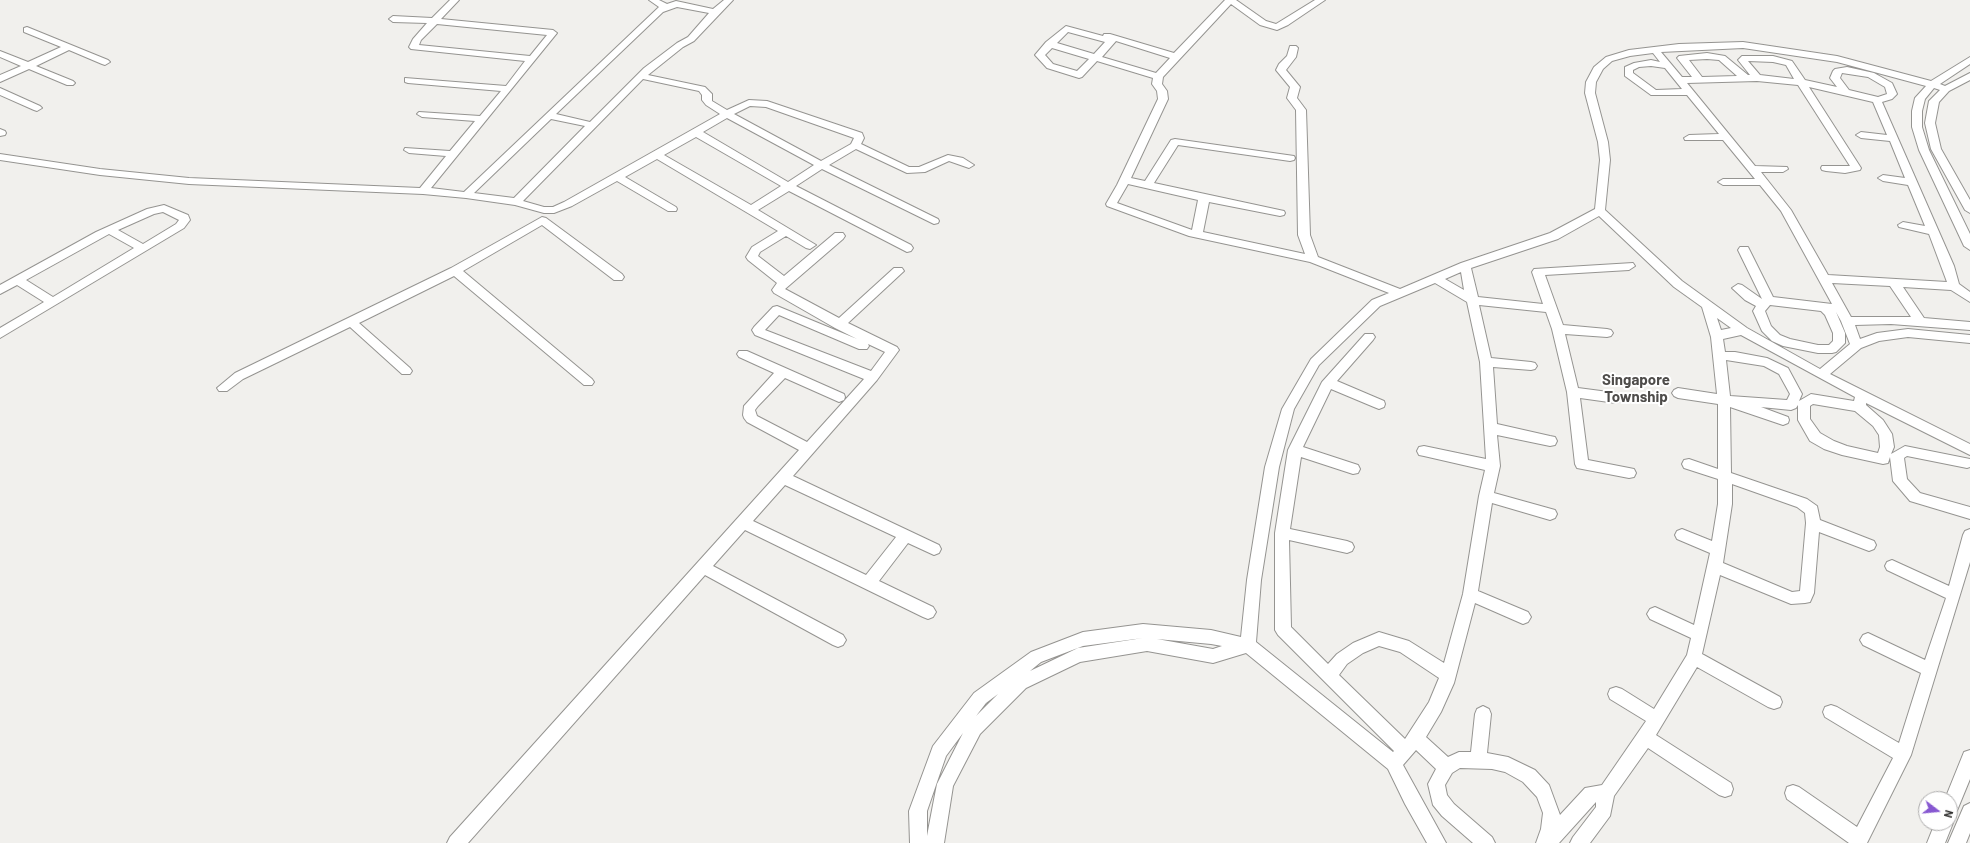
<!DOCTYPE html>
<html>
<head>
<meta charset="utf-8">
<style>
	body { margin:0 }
	#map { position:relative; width:1970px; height:843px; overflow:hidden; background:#f1f0ed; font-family:Barlow,sans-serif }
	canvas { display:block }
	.north { position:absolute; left:1918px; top:791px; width:40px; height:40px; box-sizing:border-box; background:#fff; border:1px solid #acabab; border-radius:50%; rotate:106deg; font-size:11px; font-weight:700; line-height:16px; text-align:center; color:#2f2e2d }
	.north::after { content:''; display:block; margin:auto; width:14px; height:18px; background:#8758d1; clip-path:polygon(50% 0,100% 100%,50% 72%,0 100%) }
</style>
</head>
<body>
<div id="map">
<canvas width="1970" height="843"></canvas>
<div class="north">N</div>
</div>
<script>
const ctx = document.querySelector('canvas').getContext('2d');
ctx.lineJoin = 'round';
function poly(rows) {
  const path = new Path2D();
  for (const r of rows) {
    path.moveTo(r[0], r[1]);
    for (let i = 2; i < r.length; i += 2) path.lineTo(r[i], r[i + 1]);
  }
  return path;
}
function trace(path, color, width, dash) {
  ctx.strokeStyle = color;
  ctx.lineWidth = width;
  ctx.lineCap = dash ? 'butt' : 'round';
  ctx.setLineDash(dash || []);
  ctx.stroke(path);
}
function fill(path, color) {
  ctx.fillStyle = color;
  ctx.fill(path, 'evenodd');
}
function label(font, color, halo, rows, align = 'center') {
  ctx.font = font + ' Barlow,sans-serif';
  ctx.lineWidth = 4;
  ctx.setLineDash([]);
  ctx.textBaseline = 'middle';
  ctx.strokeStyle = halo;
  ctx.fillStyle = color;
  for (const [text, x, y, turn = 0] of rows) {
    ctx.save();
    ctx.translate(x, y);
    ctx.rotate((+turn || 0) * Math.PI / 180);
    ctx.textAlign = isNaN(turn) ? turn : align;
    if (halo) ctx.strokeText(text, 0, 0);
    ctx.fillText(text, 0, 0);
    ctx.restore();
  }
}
const minor = poly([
	[450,0,459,0,441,19,553,30,557,33,431,188,464,192,659,7,649,0,659,0,667,4,676,1,713,9,724,0,733,0,694,41,683,47,648,75,705,87,712,94,712,101,727,110,749,100,767,101,862,133,864,138,861,144,909,167,919,167,948,155,963,158,974,165,969,168,949,161,925,172,907,173,856,149,829,165,938,219,939,221,938,223,934,224,822,169,796,186,911,245,913,248,911,251,907,252,789,191,758,210,816,245,810,249,806,248,786,236,760,252,758,256,784,276,835,233,843,233,845,236,843,239,785,289,839,318,894,268,902,268,904,271,848,323,897,347,899,350,877,380,793,476,939,545,941,549,939,553,934,555,908,543,879,581,933,607,936,612,933,617,928,619,923,617,745,530,713,566,843,635,846,640,843,645,838,647,833,645,705,575,468,843,447,843,450,837,799,450,747,422,744,418,743,415,744,406,774,373,739,357,737,354,739,351,747,351,844,394,845,397,844,400,839,402,785,378,758,406,755,410,757,416,807,442,864,379,755,335,752,330,754,327,773,307,777,306,857,339,835,328,774,293,772,290,777,283,748,260,746,257,752,247,778,231,657,159,625,177,676,207,677,209,676,211,668,211,617,181,572,206,554,213,544,213,515,205,466,198,423,194,189,184,100,175,0,160,0,154,100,169,189,178,420,188,446,156,409,153,404,150,405,148,450,151,475,121,422,117,417,114,419,112,480,116,501,91,408,83,405,82,405,78,506,86,525,61,411,49,409,47,413,39,427,23,393,22,389,19,393,16,432,18,450,0],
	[677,7,709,13,688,37,677,43,644,68,590,122,556,114,663,12,677,7],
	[437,24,547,35,530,56,419,45,421,40,437,24],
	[643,79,699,91,702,95,702,100,706,105,720,114,564,202,553,207,544,207,523,201,643,79],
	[750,106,766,107,854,138,851,144,821,161,734,114,750,106],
	[727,118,814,165,788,182,703,132,727,118],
	[551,119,585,126,514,198,474,193,551,119],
	[696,137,781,186,751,205,664,155,696,137],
	[779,315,859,349,867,349,869,346,868,344,885,352,871,371,765,330,779,315],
	[785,485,896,537,866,575,753,521,785,485],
	[1225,0,1236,0,1266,21,1276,24,1315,0,1325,0,1288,25,1277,30,1260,25,1231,4,1163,77,1162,84,1167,91,1168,99,1131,178,1145,181,1171,140,1175,139,1294,156,1295,158,1294,160,1290,161,1178,145,1154,183,1284,211,1285,213,1284,215,1280,216,1209,202,1203,232,1305,254,1298,235,1296,110,1287,98,1290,87,1276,70,1279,64,1287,56,1290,46,1296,46,1298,48,1296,57,1286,70,1300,87,1297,98,1306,110,1310,235,1318,257,1400,289,1461,263,1550,233,1595,209,1600,160,1598,142,1585,93,1586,82,1594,67,1606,57,1629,50,1679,44,1743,42,1837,56,1931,81,1970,57,1970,64,1940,84,1945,86,1970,73,1970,80,1949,91,1939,102,1935,123,1941,149,1970,200,1970,213,1965,210,1931,149,1925,123,1929,101,1940,90,1934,88,1925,99,1922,111,1922,127,1929,150,1970,234,1970,250,1964,246,1919,150,1912,127,1912,111,1915,98,1926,86,1837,62,1743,48,1661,52,1682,77,1692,77,1677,58,1679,56,1707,53,1725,56,1748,75,1750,75,1738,60,1742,56,1773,56,1792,61,1805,80,1837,87,1830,78,1833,71,1835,69,1847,67,1874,73,1892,83,1897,94,1892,99,1882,102,1954,266,1959,284,1970,292,1970,302,1951,290,1903,287,1924,318,1970,322,1970,330,1891,324,1855,325,1860,339,1877,333,1908,329,1970,335,1970,343,1908,337,1879,341,1861,348,1830,374,1970,444,1970,455,1866,403,1866,405,1883,420,1892,434,1894,447,1891,454,1905,446,1970,459,1970,467,1967,468,1907,456,1904,458,1907,479,1920,493,1970,507,1970,519,1910,501,1893,481,1890,457,1888,463,1883,464,1842,455,1824,449,1810,441,1798,420,1798,405,1796,408,1791,410,1761,407,1788,417,1789,420,1788,423,1783,425,1730,407,1731,473,1807,499,1817,506,1820,520,1874,541,1876,545,1874,549,1869,551,1819,532,1814,593,1810,602,1805,603,1791,604,1720,575,1702,654,1780,697,1782,702,1780,707,1774,709,1768,707,1697,667,1656,735,1731,783,1733,789,1731,795,1725,797,1719,795,1648,748,1614,796,1610,816,1590,843,1570,843,1573,837,1596,807,1596,802,1559,843,1536,843,1541,829,1543,813,1537,797,1523,782,1505,772,1492,769,1460,768,1452,773,1445,785,1447,795,1454,804,1492,837,1495,843,1473,843,1442,816,1433,805,1428,784,1436,769,1416,750,1403,765,1446,843,1427,843,1405,804,1388,769,1246,653,1213,663,1147,651,1080,662,1026,688,980,734,953,786,944,843,910,843,909,811,933,746,974,693,1031,652,1083,632,1143,624,1211,630,1241,637,1247,580,1265,467,1282,409,1311,359,1372,300,1389,293,1310,262,1189,236,1107,206,1106,204,1117,185,1158,99,1157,91,1152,84,1153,78,1097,61,1082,77,1079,78,1047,68,1035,55,1046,42,1066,26,1103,36,1104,34,1110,34,1174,53,1225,0],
	[1068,32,1105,42,1094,54,1057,43,1068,32],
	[1116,41,1170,58,1156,73,1102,57,1116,41],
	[1052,48,1089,59,1077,71,1053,64,1045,55,1052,48],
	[1653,53,1660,62,1651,60,1634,63,1625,67,1625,76,1651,95,1687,95,1719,134,1689,135,1684,138,1685,140,1723,140,1755,179,1723,179,1718,182,1723,185,1760,185,1781,211,1832,304,1773,297,1748,247,1740,247,1738,250,1762,299,1742,285,1738,284,1732,288,1745,300,1756,306,1753,311,1762,331,1772,341,1783,346,1818,353,1832,353,1836,352,1845,343,1845,333,1836,312,1841,321,1850,344,1820,369,1747,328,1682,281,1605,210,1610,160,1608,142,1595,93,1596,82,1603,69,1612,61,1630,56,1653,53],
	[1707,59,1719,60,1737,76,1702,77,1689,60,1707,59],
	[1748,61,1773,62,1786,65,1794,79,1760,75,1748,61],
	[1651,66,1665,68,1682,89,1656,90,1633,73,1633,70,1639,67,1651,66],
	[1842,73,1868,77,1885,87,1887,94,1878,97,1849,90,1840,78,1842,73],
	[1757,81,1798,85,1850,166,1822,166,1821,168,1822,170,1826,171,1845,173,1860,170,1861,168,1809,87,1873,102,1887,135,1861,132,1856,135,1861,138,1890,141,1905,178,1883,175,1878,178,1883,181,1908,185,1925,226,1903,222,1898,225,1899,227,1929,234,1947,282,1828,275,1791,210,1761,172,1783,172,1788,169,1787,167,1755,166,1687,83,1757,81],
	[1128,184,1198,200,1192,230,1117,203,1128,184],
	[1599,216,1674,287,1702,307,1711,337,1717,394,1678,388,1674,390,1672,393,1674,396,1678,398,1718,404,1718,469,1689,459,1684,460,1682,464,1684,468,1718,479,1718,504,1712,541,1682,529,1677,531,1675,535,1677,539,1710,553,1694,625,1655,607,1650,609,1647,614,1650,619,1691,638,1687,655,1654,709,1622,689,1616,687,1610,689,1608,694,1610,699,1646,721,1602,785,1585,788,1560,815,1549,785,1535,770,1508,757,1487,753,1491,714,1489,709,1483,706,1477,709,1475,714,1471,752,1459,752,1448,757,1426,737,1441,712,1454,683,1475,603,1523,624,1528,622,1531,617,1528,612,1478,591,1492,503,1550,520,1555,518,1557,514,1555,510,1494,493,1500,466,1497,435,1550,446,1555,445,1557,441,1555,437,1550,436,1497,424,1493,367,1531,370,1535,369,1537,366,1535,363,1531,362,1491,358,1479,305,1546,312,1552,329,1567,392,1575,464,1577,468,1629,478,1634,477,1636,473,1634,469,1629,468,1588,460,1580,398,1616,403,1621,401,1622,398,1621,395,1616,393,1578,388,1565,334,1607,337,1611,336,1613,333,1611,330,1607,329,1563,325,1545,275,1629,270,1635,266,1633,263,1534,269,1532,272,1543,304,1478,297,1471,268,1558,239,1599,216],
	[1461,272,1464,290,1445,279,1461,272],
	[1435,283,1467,302,1480,362,1486,459,1424,446,1419,447,1417,451,1419,455,1424,456,1485,470,1479,496,1463,594,1444,663,1409,641,1379,632,1353,643,1337,654,1328,664,1291,627,1289,540,1347,553,1352,551,1354,547,1352,543,1347,541,1290,529,1301,457,1353,474,1358,473,1360,469,1358,465,1303,447,1331,389,1374,407,1379,409,1384,407,1385,404,1384,401,1337,381,1373,340,1375,337,1373,334,1365,334,1322,382,1288,450,1275,533,1275,630,1278,635,1394,751,1393,752,1256,642,1261,580,1279,467,1294,409,1319,365,1380,306,1435,283],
	[1832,283,1890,286,1911,317,1851,317,1832,283],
	[1770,305,1821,311,1825,315,1833,333,1833,341,1829,345,1818,345,1790,339,1780,335,1771,326,1765,311,1770,305],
	[1717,318,1731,328,1721,330,1717,318],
	[1741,335,1855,397,1854,401,1811,394,1799,401,1802,394,1788,368,1767,358,1735,352,1725,352,1723,339,1741,335],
	[1726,360,1764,366,1779,374,1790,394,1787,400,1730,396,1726,360],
	[1813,404,1855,411,1873,426,1879,435,1880,447,1878,453,1847,446,1834,441,1820,433,1810,419,1810,406,1813,404],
	[1732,484,1797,507,1805,513,1806,523,1800,591,1792,592,1723,563,1732,504,1732,484],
	[1143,638,1078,648,1030,671,1041,662,1083,646,1143,638],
	[1157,639,1211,644,1222,646,1213,649,1157,639],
	[1379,646,1400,652,1439,678,1429,702,1405,739,1339,675,1347,664,1363,653,1379,646],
	[998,694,976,716,986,703,998,694],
	[963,733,937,784,927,836,927,811,946,756,963,733],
	[27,27,108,60,110,62,105,65,102,64,69,50,36,66,73,81,75,83,73,85,67,85,29,69,0,82,0,75,21,66,0,57,0,51,28,62,61,47,24,32,24,28,27,27],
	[0,88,40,106,42,108,37,111,34,110,0,95,0,88],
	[0,129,5,131,6,133,5,135,0,136,0,129],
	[164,205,188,215,190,220,184,228,0,338,0,328,44,302,17,285,0,294,0,285,96,232,147,209,164,205],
	[163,212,179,220,176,224,143,244,118,230,154,214,163,212],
	[109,234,134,248,53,297,26,280,109,234],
	[542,217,546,218,622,274,624,277,622,280,614,280,542,225,463,271,592,379,594,382,592,385,584,385,454,276,359,323,410,368,412,371,410,374,402,374,350,327,243,379,227,391,219,391,217,388,235,373,451,268,542,217],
	[1970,529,1970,562,1911,755,1867,843,1849,843,1787,799,1785,793,1787,787,1793,785,1799,787,1857,827,1893,758,1825,717,1823,712,1825,707,1831,705,1837,707,1899,743,1921,673,1863,645,1860,640,1863,635,1868,633,1925,660,1946,598,1887,570,1885,566,1887,562,1892,560,1949,586,1963,535,1965,531,1970,529],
	[1970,750,1970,779,1956,813,1950,815,1950,799,1945,799,1964,752,1970,750],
	[1970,803,1970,833,1966,843,1948,843,1964,806,1970,803],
	[1950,817,1953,823,1945,843,1927,843,1935,823,1950,823,1950,817]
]);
trace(minor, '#959491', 2);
fill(minor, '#fff');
label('bold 15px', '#4e4c4a', '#fff', [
	["Singapore",1636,380],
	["Township",1636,397]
]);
</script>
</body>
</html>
